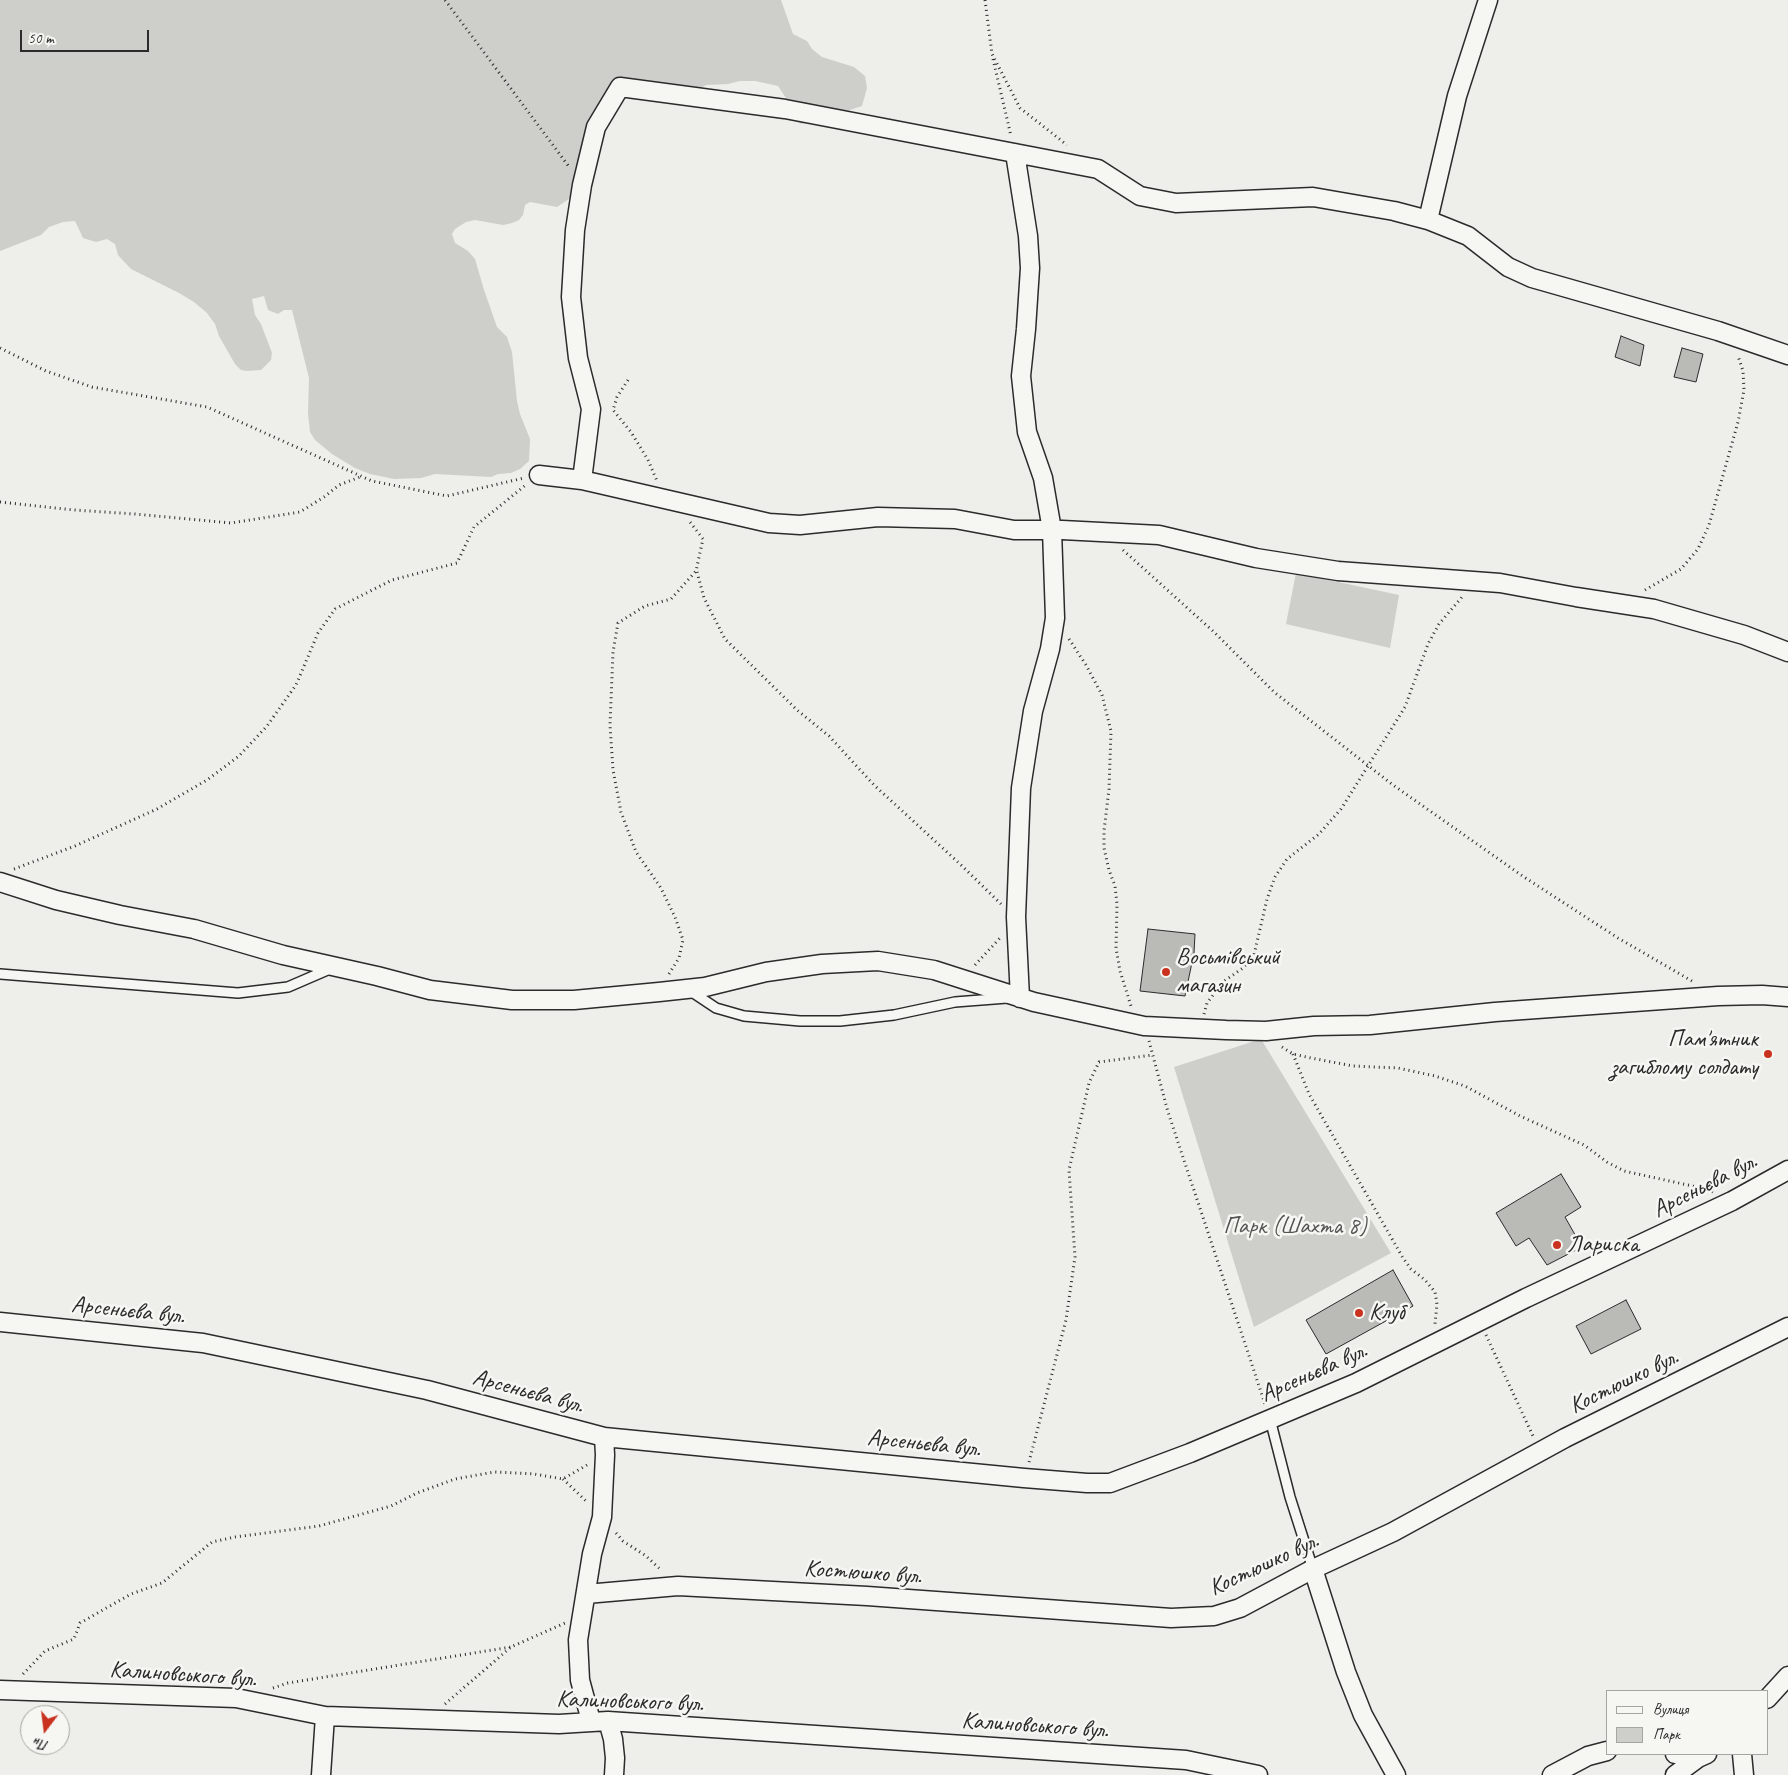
<!DOCTYPE html>
<html>
<head>
<meta charset="utf-8">
<style>
	body { margin:0 }
	#map { position:relative; width:1788px; height:1775px; overflow:hidden; background:#eeeeea; font-family:Caveat,sans-serif }
	canvas { display:block }
	.legend { position:absolute; left:1606px; top:1690px; width:162px; height:65px; box-sizing:border-box; background:#f6f6f2; border:1px solid #a5a5a2; margin:0; padding:6px 9px; list-style:none; font-size:15px; color:#2b2b2b }
	.legend li { display:flex; align-items:center; gap:10px; height:25px }
	.legend b { width:25px; border:1px solid #a5a5a2 }
	.north { position:absolute; left:20px; top:1705px; width:50px; height:50px; box-sizing:border-box; background:#f6f6f2; border:1px solid #a5a5a2; border-radius:50%; rotate:195deg; font-size:14px; font-weight:700; line-height:20px; text-align:center; color:#2b2b2b }
	.north::after { content:''; display:block; margin:auto; width:18px; height:22px; background:#c8321e; clip-path:polygon(50% 0,100% 100%,50% 72%,0 100%) }
	.scale { position:absolute; left:20px; top:30px; width:129px; height:22px; box-sizing:border-box; border:2px solid #2b2b2b; border-top:0; padding-left:6px; font-size:15px; line-height:18px; white-space:nowrap; color:#2b2b2b; -webkit-text-stroke:4px #f6f6f2; paint-order:stroke }
</style>
</head>
<body>
<div id="map">
<canvas width="1788" height="1775"></canvas>
<ul class="legend">
<li><b style="height:6px;background:#f6f6f2"></b>Вулиця</li>
<li><b style="height:14px;background:#cececa"></b>Парк</li>
</ul>
<div class="north">Пн</div>
<div class="scale">50 m</div>
</div>
<script>
const ctx = document.querySelector('canvas').getContext('2d');
ctx.lineJoin = 'round';
function fill(path, color) {
  ctx.fillStyle = color;
  ctx.fill(path, 'evenodd');
}
function poly(rows) {
  const path = new Path2D();
  for (const r of rows) {
    path.moveTo(r[0], r[1]);
    for (let i = 2; i < r.length; i += 2) path.lineTo(r[i], r[i + 1]);
  }
  return path;
}
function trace(path, color, width, dash) {
  ctx.strokeStyle = color;
  ctx.lineWidth = width;
  ctx.lineCap = dash ? 'butt' : 'round';
  ctx.setLineDash(dash || []);
  ctx.stroke(path);
}
function label(font, color, halo, rows, align = 'center') {
  ctx.font = font + ' Caveat,sans-serif';
  ctx.lineWidth = 5;
  ctx.setLineDash([]);
  ctx.textBaseline = 'middle';
  ctx.strokeStyle = halo;
  ctx.fillStyle = color;
  for (const [text, x, y, turn = 0] of rows) {
    ctx.save();
    ctx.translate(x, y);
    ctx.rotate((+turn || 0) * Math.PI / 180);
    ctx.textAlign = isNaN(turn) ? turn : align;
    if (halo) ctx.strokeText(text, 0, 0);
    ctx.fillText(text, 0, 0);
    ctx.restore();
  }
}
fill(poly([
	[0,0,781,0,793,34,807,41,812,49,822,57,854,67,865,76,867,88,862,106,847,111,820,107,817,115,810,121,802,124,787,118,786,98,778,86,755,81,740,81,728,84,706,85,695,91,615,86,569,199,557,207,530,202,525,205,523,215,519,220,512,223,503,225,475,220,466,222,455,229,452,234,455,243,468,251,475,259,484,290,497,327,507,337,512,352,517,401,520,414,530,439,529,461,520,469,511,473,498,474,491,477,435,474,421,478,394,479,370,474,355,468,332,454,315,440,310,432,308,413,309,378,292,310,284,310,278,314,268,310,264,296,252,299,255,315,261,324,272,353,271,360,261,370,247,371,241,370,235,364,219,336,215,324,207,313,194,302,179,293,131,269,118,255,115,244,107,239,96,242,83,238,75,221,63,222,49,227,41,235,0,251],
	[1296,573,1399,595,1390,648,1286,624],
	[1261,1039,1391,1253,1254,1327,1174,1067]
]), '#cececa');
const building = poly([
	[1621,336,1644,345,1640,366,1615,357,1621,336],
	[1682,348,1703,354,1696,382,1674,377,1682,348],
	[1148,929,1195,934,1194,953,1185,996,1140,991,1148,929],
	[1561,1174,1581,1207,1565,1217,1582,1247,1547,1265,1529,1238,1516,1246,1496,1213,1561,1174],
	[1393,1270,1413,1306,1326,1354,1306,1320,1393,1270],
	[1626,1300,1641,1329,1591,1354,1576,1326,1626,1300]
]);
fill(building, '#babab7');
trace(building, '#2b2b2b', 1);
const lane = poly([
	[0,974,238,993,288,987,332,968],
	[689,990,716,1008,744,1016,800,1021,840,1021,894,1015,955,1002,1007,998],
	[1270,1419,1290,1497,1313,1569]
]);
const street = poly([
	[1015,153,1028,236,1030,268,1026,329,1021,376,1027,432,1043,478,1052,530,1055,618,1050,649,1033,711,1021,788,1016,917,1020,998],
	[1428,220,1457,96,1488,0],
	[539,475,582,480,769,523,800,525,878,517,955,519,1014,530,1062,530,1159,535,1256,558,1338,571,1500,583,1576,597,1654,609,1744,635,1788,652],
	[582,480,591,409,578,358,571,297,575,230,582,185,596,127,620,87,785,109,1098,169,1140,196,1176,203,1313,197,1394,211,1428,220,1468,236,1508,267,1532,278,1718,331,1788,355],
	[0,882,56,900,120,915,194,929,283,955,377,976,430,990,512,1000,574,1000,659,992,705,987,766,972,822,964,878,961,934,970,1034,1002,1144,1026,1226,1030,1266,1031,1314,1026,1370,1025,1495,1012,1718,996,1762,995,1788,997],
	[0,1322,203,1343,427,1390,604,1437,1024,1478,1087,1483,1110,1483,1190,1453,1356,1383,1526,1298,1732,1201,1788,1170],
	[1313,1569,1346,1672,1363,1715,1396,1775],
	[586,1594,678,1586,867,1596,1171,1618,1214,1616,1240,1608,1313,1569,1393,1532,1565,1438,1788,1327],
	[0,1690,236,1698,325,1716,559,1724,608,1721,1186,1760,1258,1775],
	[1767,1699,1788,1676],
	[591,1721,580,1680,578,1640,592,1554,602,1517,605,1455,604,1437],
	[608,1721,613,1739,615,1758,614,1775],
	[1675,1754,1698,1758,1707,1754],
	[1742,1754,1744,1775],
	[321,1775,325,1716],
	[1552,1775,1588,1756,1607,1751],
	[1675,1775,1698,1758]
]);
trace(lane, '#2b2b2b', 12);
trace(street, '#2b2b2b', 21);
trace(poly([
	[445,0,570,168],
	[985,0,992,54,1020,108,1067,145],
	[993,59,1011,136],
	[0,348,46,371,92,387,207,407,372,481,447,496,524,478],
	[628,380,617,397,613,410,631,432,648,460,657,481],
	[0,502,74,510,135,514,231,523,300,512,324,497,339,485,360,477],
	[1123,550,1214,632,1274,692,1393,785,1524,877,1618,938,1692,981],
	[697,572,704,598,725,639,797,710,829,736,874,785,960,864,1001,904],
	[1645,590,1681,569,1698,549,1709,525,1738,422,1744,390,1743,371,1738,356],
	[1069,639,1086,665,1102,695,1111,731,1109,789,1104,831,1104,848,1109,870,1115,886,1117,904,1116,948,1120,971,1131,1006],
	[14,869,75,846,157,809,207,780,239,756,267,726,296,685,318,633,335,609,392,580,457,563,474,527,527,484],
	[975,965,1000,938],
	[669,974,679,958,683,940,675,917,661,888,636,852,621,812,613,770,610,725,613,652,618,623,645,606,671,599,696,571,703,539,690,522],
	[1204,1014,1207,1003,1223,982,1243,968,1254,955,1267,899,1275,877,1287,859,1319,834,1341,809,1405,707,1428,644,1439,624,1462,597],
	[1149,1041,1168,1112,1265,1404],
	[1282,1047,1293,1054,1311,1058,1353,1066,1398,1068,1435,1076,1465,1086,1520,1116,1584,1145,1607,1162,1624,1171,1706,1189,1713,1192],
	[1293,1054,1309,1094,1403,1258,1411,1269,1425,1280,1435,1292,1437,1304,1435,1324],
	[1486,1335,1533,1436],
	[1029,1462,1066,1320,1075,1257,1069,1170,1089,1083,1099,1062,1153,1055],
	[563,1479,586,1501],
	[616,1533,623,1541,646,1556,661,1570],
	[23,1674,45,1651,74,1639,80,1623,131,1594,162,1583,212,1542,235,1537,319,1526,391,1506,417,1493,455,1479,494,1472,534,1474,563,1479,587,1465],
	[273,1688,288,1683,511,1647],
	[445,1704,511,1647,565,1623]
]), '#2b2b2b', 3, [1, 4]);
trace(lane, '#f6f6f2', 9);
trace(street, '#f6f6f2', 18);
for (const [x, y, r, color] of [
	[1166,972,5,"#c8321e"],
	[1768,1054,5,"#c8321e"],
	[1557,1245,5,"#c8321e"],
	[1359,1313,5,"#c8321e"]
]) {
  const dot = new Path2D();
  dot.arc(x, y, r, 0, 2 * Math.PI);
  ctx.fillStyle = color;
  ctx.fill(dot);
  trace(dot, '#f6f6f2', 2);
}
label('24px', '#2b2b2b', '#f6f6f2', [
	["Восьмівський",1176,958],
	["магазин",1176,986],
	["Пам'ятник",1758,1040,"right"],
	["загиблому солдату",1758,1068,"right"],
	["Лариска",1567,1245],
	["Клуб",1369,1313]
], 'left');
label('24px', '#2b2b2b', '#f6f6f2', [
	["Арсеньєва вул.",1705,1186,-27],
	["Арсеньєва вул.",128,1311,6],
	["Арсеньєва вул.",1314,1373,-24],
	["Костюшко вул.",1624,1382,-26],
	["Арсеньєва вул.",528,1392,15],
	["Арсеньєва вул.",924,1444,6],
	["Костюшко вул.",1264,1565,-25],
	["Костюшко вул.",863,1573,4],
	["Калиновського вул.",183,1675,4],
	["Калиновського вул.",630,1702,2],
	["Калиновського вул.",1035,1726,4]
]);
label('24px', '#545453', '#f6f6f2', [
	["Парк (Шахта 8)",1295,1227]
]);
</script>
</body>
</html>
